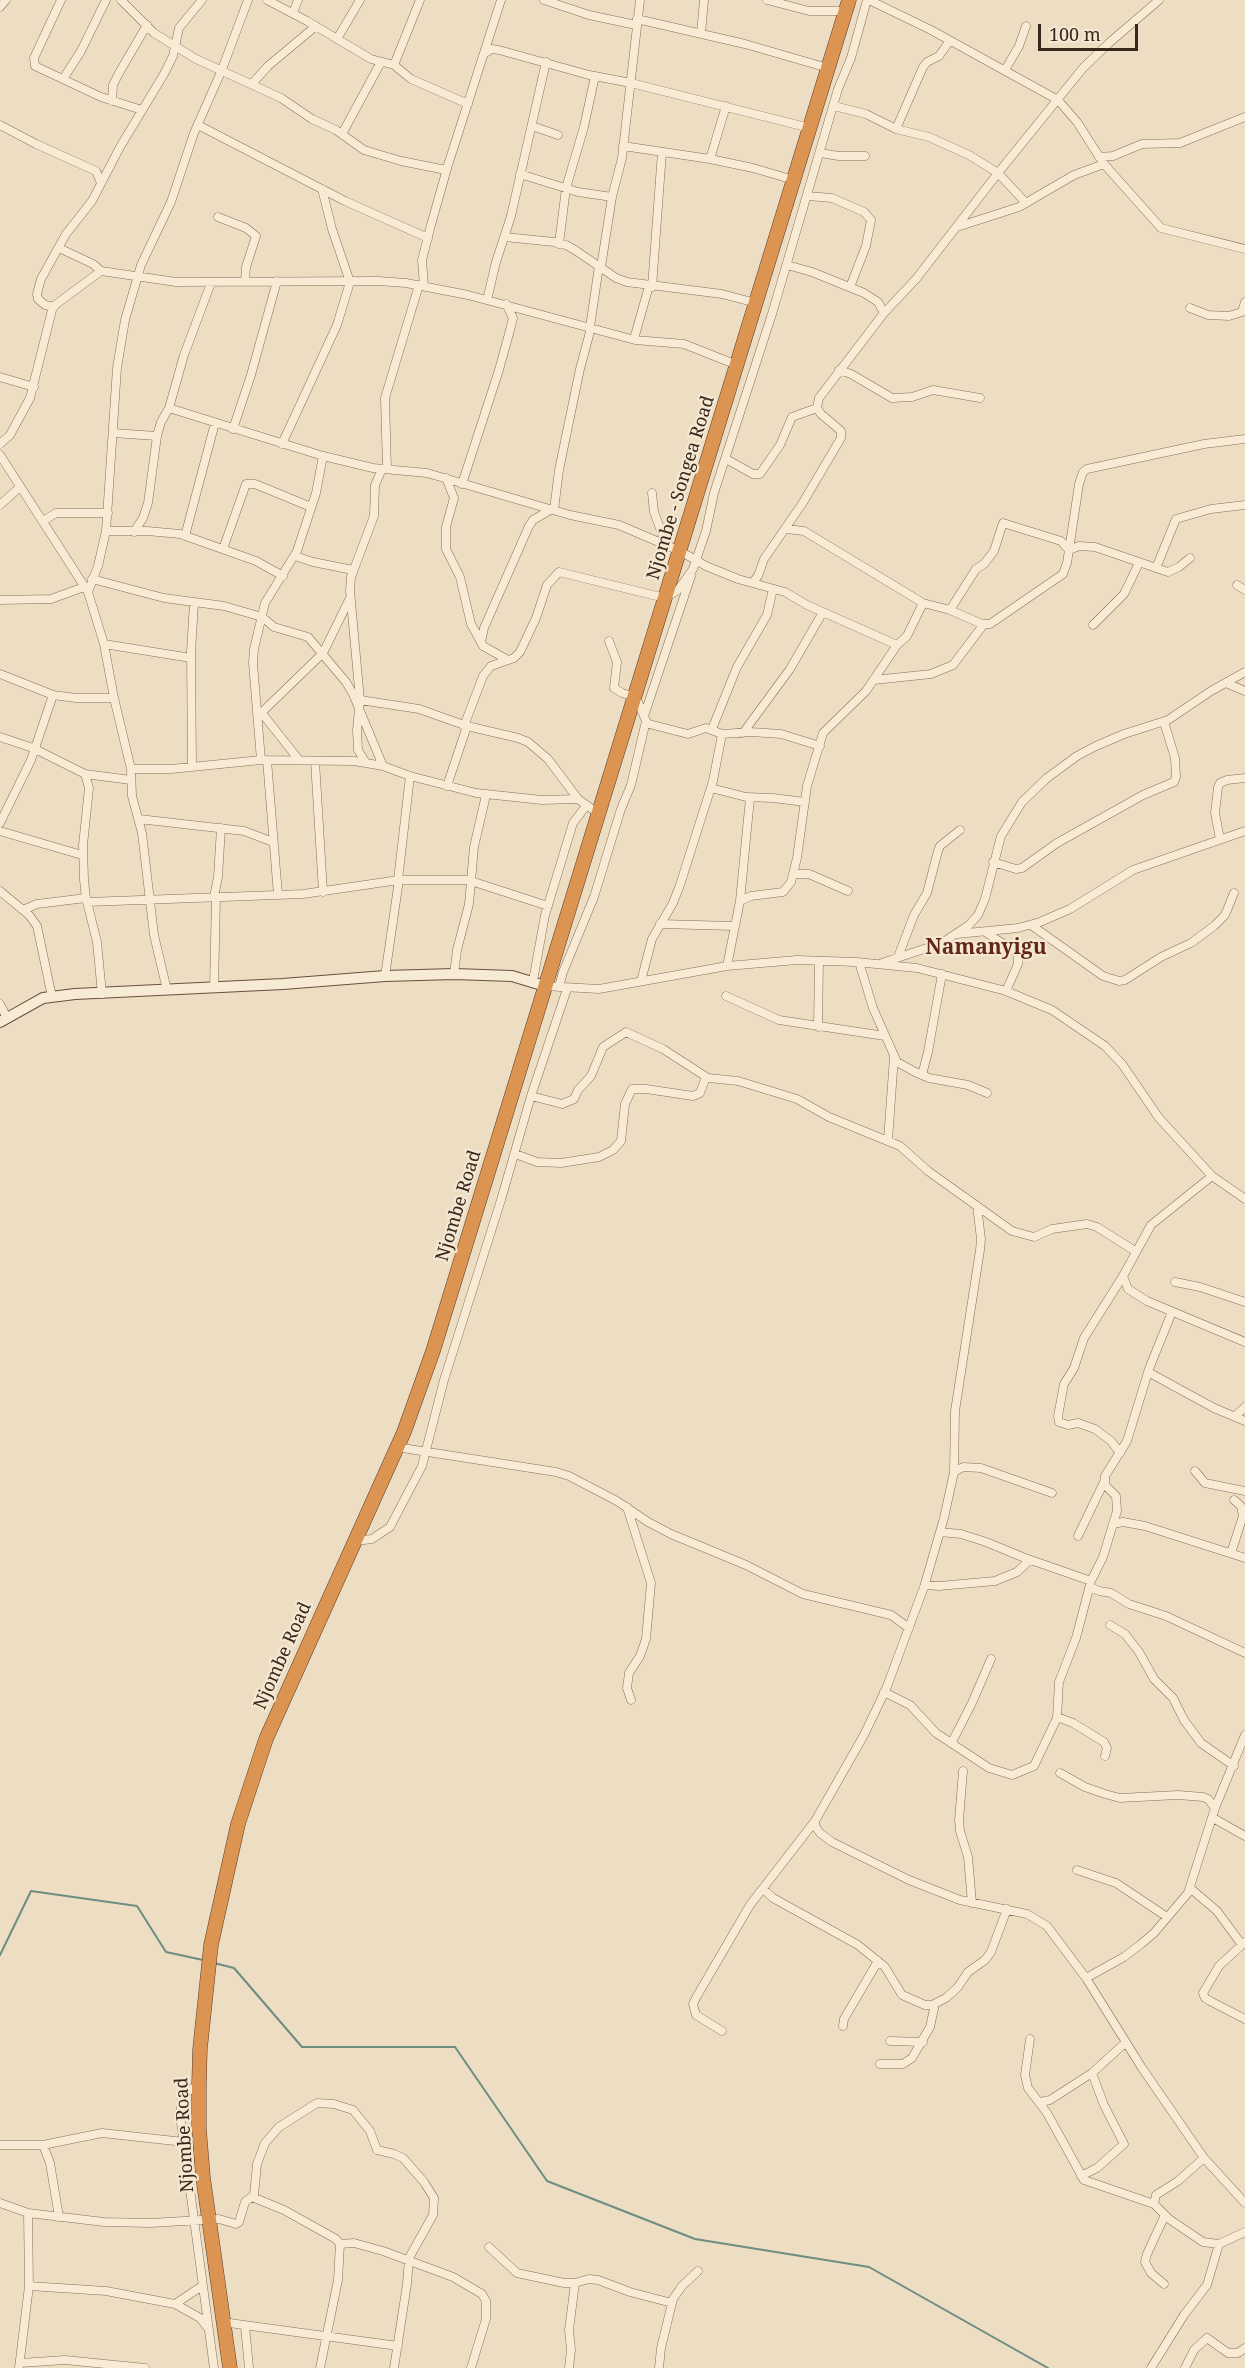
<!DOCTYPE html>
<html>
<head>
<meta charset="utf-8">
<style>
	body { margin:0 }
	#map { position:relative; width:1245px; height:2368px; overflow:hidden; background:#edddc2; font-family:"Noto Serif",serif }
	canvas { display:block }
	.scale { position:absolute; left:1038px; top:24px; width:100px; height:27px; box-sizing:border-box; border:3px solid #37281e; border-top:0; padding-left:8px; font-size:18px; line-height:21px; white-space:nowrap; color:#37281e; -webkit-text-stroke:4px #f5e8d2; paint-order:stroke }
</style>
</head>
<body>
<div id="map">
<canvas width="1245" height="2368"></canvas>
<div class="scale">100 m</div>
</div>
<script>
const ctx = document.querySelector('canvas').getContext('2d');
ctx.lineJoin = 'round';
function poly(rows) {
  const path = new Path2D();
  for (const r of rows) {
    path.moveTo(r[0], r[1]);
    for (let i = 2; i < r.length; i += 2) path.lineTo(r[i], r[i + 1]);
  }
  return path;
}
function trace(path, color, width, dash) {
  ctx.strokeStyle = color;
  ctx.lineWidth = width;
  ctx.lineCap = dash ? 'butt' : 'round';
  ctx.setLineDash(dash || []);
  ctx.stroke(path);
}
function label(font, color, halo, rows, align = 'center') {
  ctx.font = font + ' "Noto Serif",serif';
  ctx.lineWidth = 4.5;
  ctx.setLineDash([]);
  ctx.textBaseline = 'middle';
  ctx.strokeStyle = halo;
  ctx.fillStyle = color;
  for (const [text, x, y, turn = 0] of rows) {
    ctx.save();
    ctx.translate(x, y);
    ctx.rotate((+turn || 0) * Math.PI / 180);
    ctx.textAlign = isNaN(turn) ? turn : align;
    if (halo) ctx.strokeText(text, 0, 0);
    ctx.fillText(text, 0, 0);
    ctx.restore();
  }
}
trace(poly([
	[0,1955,31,1891,137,1906,166,1952,203,1960],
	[214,1963,234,1968,302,2047,455,2047,547,2181,695,2239,869,2267,1048,2368]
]), '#6c8e82', 2);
const street = poly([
	[61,0,34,58,35,66,101,97,142,110],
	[121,0,154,33,196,59,281,98,312,119,336,130,364,150,401,161,446,170],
	[267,0,307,21,371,59,394,65,411,79,468,104],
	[544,0,589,15,636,25],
	[767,0,809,11,846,11],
	[869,0,931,30,1058,100,1077,122,1104,164,1161,228,1245,249],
	[0,7,6,0],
	[293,13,298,0],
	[637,19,745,44,828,68],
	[701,34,704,0],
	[337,39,360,0],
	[485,53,492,49,499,50,589,75,631,83,810,128],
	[394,65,420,0],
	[1005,70,1019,46,1026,26],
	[63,79,81,51,106,0],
	[252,84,268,66,316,26],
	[112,101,113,85,119,73,147,25],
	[834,106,866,114,896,129,929,137,969,155,998,173,1026,203],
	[0,125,36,144,96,171,101,183],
	[198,125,345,201,428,238],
	[532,126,558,135],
	[896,129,923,67,927,62,939,56,949,42],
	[342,134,381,62],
	[623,146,710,159,753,168,794,180],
	[820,153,839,156,865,156],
	[1099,157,1113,156,1142,144,1180,143,1245,117],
	[710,159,726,106],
	[520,174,578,192,612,197],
	[808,196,832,198,864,212,871,220,866,246,850,287],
	[218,217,246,228,256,236,246,267,245,281],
	[957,227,1019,207,1074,175,1104,164],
	[505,237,554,242,566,245,575,250,616,278,627,282,722,294,756,303],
	[559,244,566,188,584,127,595,76],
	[59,248,93,264,101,271],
	[787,265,812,272,864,293,878,302,884,313],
	[601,267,612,197,622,158,640,0],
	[424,286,422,260,431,225,448,165,501,0],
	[652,287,662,152],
	[487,300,496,262,511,216,546,62],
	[54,307,45,305,38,299,37,294,41,279,66,234,92,201,120,147,164,74,173,56,179,28,202,0],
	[1190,308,1208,315,1229,316,1242,312,1245,302],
	[590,327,599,266],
	[634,339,649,286],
	[839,370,851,374,892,398,912,397,933,390,980,398],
	[0,377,34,387],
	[169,408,323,456,373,468,427,473,570,515,619,525,680,551,706,566,738,579,785,592,807,605,897,645],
	[233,429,251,375,277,281],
	[113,433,157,436],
	[0,444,10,435,30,398,52,310,55,305,101,271,176,282,378,281,406,283,468,295,635,340,684,344,737,365],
	[282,444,337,325,350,282,332,229,322,189],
	[0,455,88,592],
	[726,459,753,474,760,474,780,445,792,417,817,408],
	[387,469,385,398,419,285],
	[446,478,454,498,446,527,446,549,460,577,471,624,483,646],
	[462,484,499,370,510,330,513,318,506,304],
	[652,493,654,512,667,547],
	[0,505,20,487],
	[554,510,559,470,580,369,591,328],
	[43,521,56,513,108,513],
	[786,529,804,531,923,603,950,610,982,624,990,624,1063,574,1067,563,1079,484,1083,472,1087,469,1204,444,1245,439],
	[106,531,147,531,180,534,256,561,283,576],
	[134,532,143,518,148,503,157,436,161,422,169,408,184,355,211,283],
	[185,536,215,423],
	[223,549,246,484,255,484,311,507],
	[295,556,313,562,353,570],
	[1156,568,1176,519,1211,509,1245,505],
	[92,579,164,598,224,606,262,617,274,627,308,637,346,682,353,694,383,766],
	[753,582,758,576,764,559,802,504,841,438,841,431,821,414,817,408,819,398,884,313,916,279,998,173,1083,68,1109,43,1159,0],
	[1237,585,1245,590],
	[0,600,51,599,84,587],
	[950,610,976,569,984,564,994,551,1003,523,1061,541,1069,550,1079,546,1095,547,1168,572,1179,567,1190,558],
	[1093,625,1124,594,1139,563],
	[609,641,617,662,614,688,622,693,636,697,646,721,649,724,688,734,706,728,722,734,751,732,781,734,820,746],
	[104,644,191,658],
	[508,660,483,646,481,642,484,628,529,526,533,520,552,509],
	[0,674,53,695,76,698,114,698],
	[874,680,931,674,953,665,984,624],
	[1226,683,1245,691],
	[360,700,419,709,467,726,518,738,528,742,548,759,578,799,599,814],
	[261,712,299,760],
	[259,715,323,653,349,600],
	[644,716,691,576],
	[464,726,483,676,491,666,514,658,520,652,536,618,547,585,559,572,665,598,678,590,693,569,706,531,714,493,772,314,838,89,851,58,867,0],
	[712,729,737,667,767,615,773,589],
	[743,733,790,669,823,612],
	[0,737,33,748,85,774,131,780],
	[261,760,253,663,254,649,265,603,297,551,316,493,323,456],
	[267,760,278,895],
	[315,761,323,892],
	[366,763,358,750,357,730,360,700,350,591,351,577,374,516,375,485,382,469],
	[192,767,191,652,194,603],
	[131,769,171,769,261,760,354,761,383,766,410,776,476,793,542,800,578,799],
	[85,774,89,788,83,845,84,880,86,898,97,942,102,994],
	[447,786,467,726],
	[711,788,746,797,773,798,805,802],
	[139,819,244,831,273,842],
	[0,823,31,760,53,695],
	[0,831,82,855],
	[1220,839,1215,813,1218,787,1220,783,1227,780,1245,778],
	[993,862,1016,869,1022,868,1057,843,1143,795,1174,782,1176,777,1175,758,1164,722],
	[793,874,809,874,848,891],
	[398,880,410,776],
	[471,881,548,906],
	[0,891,29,915,37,926,52,997],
	[214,897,218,877,221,828],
	[740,901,750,798],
	[87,902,303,894,399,880,471,880],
	[23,910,37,904,86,898],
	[660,924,734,926],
	[1031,925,1103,976,1119,981,1125,980,1161,957,1191,943,1214,926,1225,915,1234,893],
	[985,932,1013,950,1018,955,1018,964,1006,991],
	[957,934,1018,928,1040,922,1070,909,1133,870,1245,831],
	[898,957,914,915,927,893,938,851,940,846,960,830],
	[859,962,873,1008,897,1062,915,1072,929,1078,968,1085,987,1093],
	[882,963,942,943,969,925,978,915,985,899,1001,836,1022,802,1047,778,1077,756,1096,746,1124,734,1168,720,1211,691,1245,672],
	[727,966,740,901,751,896,783,892,791,882,797,858,807,786,823,733,866,691,897,645,907,636,923,603],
	[454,974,457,950,469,904,474,847,486,795],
	[385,976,399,880],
	[533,981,545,915,573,823,586,806],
	[641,981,652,939,673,903,680,885,713,781,722,734],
	[545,986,599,989,727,966,797,960,856,962,917,968,1006,991,1052,1010,1105,1046,1122,1064,1159,1118,1212,1176,1245,1199],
	[559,987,563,972,594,897,621,809,631,785,646,721],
	[214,988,216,897],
	[167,990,154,935,142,833,132,796,131,769,114,698,104,644,88,592,98,566,106,531,117,368,125,320,141,265,171,202,194,133,221,72,248,0],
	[726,996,779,1020,885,1036],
	[0,1004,7,1018],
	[818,1027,819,961],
	[922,1075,928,1052,942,974],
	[531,1096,562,1104,574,1099,578,1090,591,1076,603,1047,626,1032,663,1049,708,1078,738,1081,797,1099,829,1117,900,1146,928,1171,1012,1231,1034,1237,1052,1229,1087,1224,1097,1227,1135,1251],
	[888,1140,894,1057],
	[515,1154,537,1162,561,1163,599,1157,613,1150,621,1141,625,1104,632,1089,646,1089,693,1096,700,1093,706,1077],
	[977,1206,981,1239,980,1250,955,1411,954,1472,944,1518,924,1587,886,1689,864,1735,815,1821,815,1826,820,1833,832,1842,909,1880,960,1900,1027,1914,1047,1926,1086,1978,1142,2068,1204,2158,1245,2203],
	[1123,1276,1128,1289,1147,1301,1245,1342],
	[1175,1282,1200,1287,1245,1302],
	[1148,1372,1214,1408,1245,1421],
	[1235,1416,1245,1407],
	[396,1447,556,1472,569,1476,617,1501,648,1522,671,1534,746,1565,803,1594,891,1615,909,1628],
	[1120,1453,1111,1441,1095,1429,1078,1423,1068,1425,1059,1422,1058,1416,1064,1384,1074,1368,1084,1338,1123,1276,1151,1225,1212,1176],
	[1195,1471,1205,1483,1245,1491],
	[954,1472,963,1467,981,1468,1052,1493],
	[627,1507,651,1583,646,1639,640,1656,629,1673,627,1688,631,1700],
	[1113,1524,1123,1522,1145,1526,1245,1558],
	[940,1532,961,1534,986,1542,1025,1558,1091,1581],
	[1078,1536,1104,1482],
	[355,1541,372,1539,390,1527,422,1466,444,1380,501,1200,531,1096,567,989],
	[1231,1553,1243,1516,1241,1506,1234,1500],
	[925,1585,939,1586,995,1581,1017,1572,1030,1560],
	[1090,1587,1099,1591,1111,1593,1129,1604,1166,1616,1245,1653],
	[1110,1625,1125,1634,1139,1652,1154,1679,1173,1698,1184,1720,1201,1743,1234,1766],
	[884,1692,910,1705,936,1733,989,1768,1012,1775,1034,1766,1057,1718,1059,1682,1076,1638,1091,1581,1103,1557,1117,1511,1116,1496,1105,1485,1105,1476,1127,1441,1149,1369,1172,1312],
	[1057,1717,1073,1723,1104,1742,1107,1748,1105,1756],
	[952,1742,972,1703,991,1659],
	[963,1771,959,1820,960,1831,968,1857,972,1903],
	[1060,1773,1085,1787,1105,1794,1120,1798,1178,1795,1203,1797,1208,1799,1215,1808],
	[1213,1818,1245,1836],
	[1077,1870,1116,1883,1167,1917],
	[1190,1888,1217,1911,1242,1945],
	[763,1889,773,1898,858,1945,885,1967,902,1995,925,2005,932,2005,946,1998,958,1987,968,1972,985,1960,991,1952,1007,1909],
	[1245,1942,1219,1966,1203,1993,1205,1998,1210,2001,1245,2019],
	[1086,1978,1124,1957,1141,1944,1154,1933,1188,1893,1215,1808,1245,1735],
	[843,2026,844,2019,878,1961],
	[722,2031,696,2015,693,2004,697,1996,750,1905,815,1821],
	[1030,2039,1025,2075,1028,2088,1047,2113,1084,2180,1154,2204,1169,2219,1203,2242,1219,2244,1245,2232],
	[890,2041,923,2042],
	[880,2064,903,2064,912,2058,930,2027,935,2004],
	[199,2084,183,2095,180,2115,214,2368],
	[1040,2102,1050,2100,1092,2073,1126,2042],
	[0,2145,43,2145,102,2133,184,2142],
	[43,2145,50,2163,59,2217],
	[1081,2176,1097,2168,1124,2144,1104,2105,1092,2073],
	[252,2197,284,2210,336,2239,340,2244,338,2280,320,2368],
	[0,2203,28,2213,104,2222,150,2223,219,2219,236,2224,239,2222,245,2202,254,2195,257,2164,265,2143,279,2127,317,2103,334,2104,353,2110,370,2131,377,2150,394,2154,403,2158,424,2182,434,2198,433,2215,409,2258,407,2284,394,2368],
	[1154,2204,1156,2195,1178,2181,1204,2158],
	[340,2244,354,2243,383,2251,453,2277,482,2294,486,2301,486,2319,471,2368],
	[489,2247,517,2273,564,2283,575,2283,589,2279,598,2280,630,2292,672,2303],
	[1164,2284,1151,2273,1145,2262,1147,2254,1165,2215],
	[29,2286,106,2291,175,2304,200,2318,207,2327],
	[175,2304,202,2286],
	[222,2322,398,2346],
	[245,2326,249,2368],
	[20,2363,65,2360,145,2368],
	[19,2368,29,2286,28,2213],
	[569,2368,571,2350,569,2330,575,2283],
	[659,2368,661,2348,673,2299,682,2286,698,2271],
	[1151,2368,1184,2315,1207,2285,1219,2244],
	[1185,2368,1194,2350,1207,2338,1228,2353,1238,2353,1245,2348]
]);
const secondary = poly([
	[0,1022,43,998,75,994,283,984,385,976,454,974,512,976,545,986]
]);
const highway = poly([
	[230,2368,203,2177,199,2129,199,2084,200,2049,211,1945,238,1824,266,1739,404,1432,433,1351,849,0]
]);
trace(street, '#876e59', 9);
trace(secondary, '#694f3d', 12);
trace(highway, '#553d2e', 15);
trace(street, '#f8ebd5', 8);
trace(secondary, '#f8ebd5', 10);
trace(highway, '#dc9453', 14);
label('18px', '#37281e', '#f5e8d2', [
	["Njombe - Songea Road",681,488,-73],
	["Njombe Road",459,1206,-73],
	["Njombe Road",283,1656,-66],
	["Njombe Road",185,2135,-93]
]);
label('bold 21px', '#63261d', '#f5e8d2', [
	["Namanyigu",986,948]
]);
</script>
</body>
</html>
